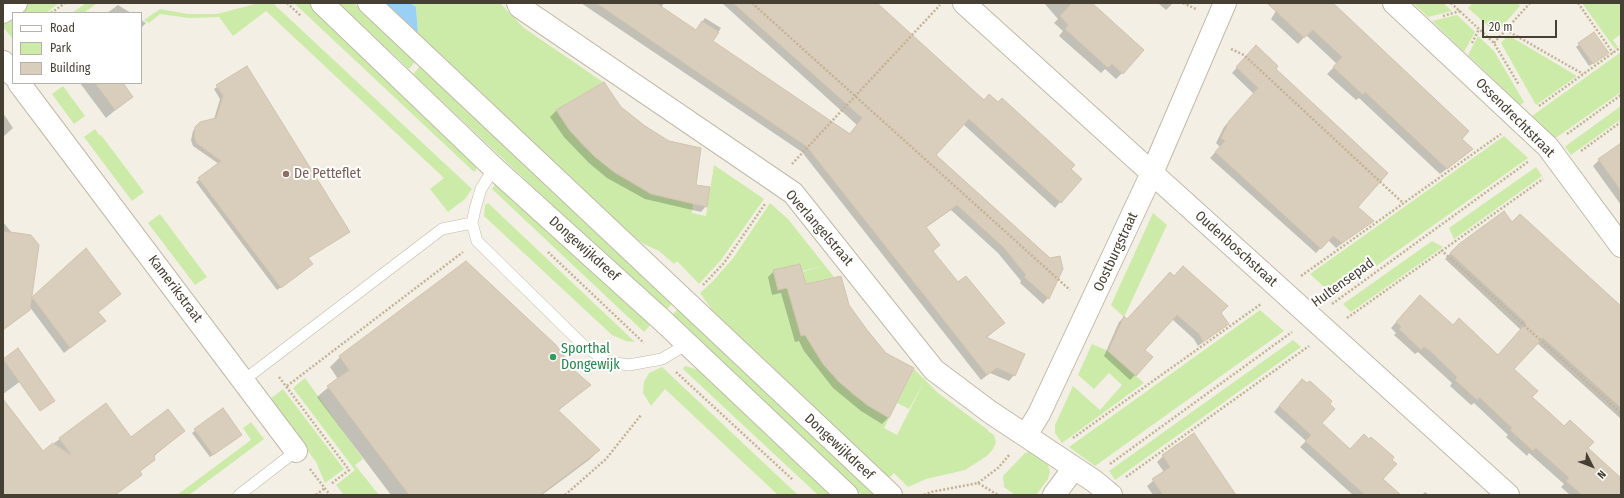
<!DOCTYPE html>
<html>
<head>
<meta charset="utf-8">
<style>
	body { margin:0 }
	#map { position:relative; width:1624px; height:498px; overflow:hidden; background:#f3efe4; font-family:"Fira Sans Condensed",sans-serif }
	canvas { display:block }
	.frame { position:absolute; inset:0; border:4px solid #463f33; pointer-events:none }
	.legend { position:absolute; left:12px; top:12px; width:130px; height:72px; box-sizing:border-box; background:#fff; border:1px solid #b5b2ad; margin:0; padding:5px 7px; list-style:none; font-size:12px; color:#463f33 }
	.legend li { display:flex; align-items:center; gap:8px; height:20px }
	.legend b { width:20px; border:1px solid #b5b2ad }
	.north { position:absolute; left:1572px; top:446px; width:40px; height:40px; -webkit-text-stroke:3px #fff; paint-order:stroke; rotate:132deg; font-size:11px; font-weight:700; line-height:16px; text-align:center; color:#463f33 }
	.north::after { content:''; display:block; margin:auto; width:14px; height:18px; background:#463f33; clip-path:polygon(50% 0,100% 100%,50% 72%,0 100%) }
	.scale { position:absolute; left:1482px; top:20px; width:75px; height:18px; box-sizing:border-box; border:2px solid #463f33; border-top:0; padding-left:5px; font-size:12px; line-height:14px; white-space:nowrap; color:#463f33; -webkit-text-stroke:3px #fff; paint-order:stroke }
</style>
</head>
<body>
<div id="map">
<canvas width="1624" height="498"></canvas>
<div class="frame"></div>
<ul class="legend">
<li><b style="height:5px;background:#fff"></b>Road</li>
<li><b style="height:11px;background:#cceba9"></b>Park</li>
<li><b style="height:11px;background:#d9cdbb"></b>Building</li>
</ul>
<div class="north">N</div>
<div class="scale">20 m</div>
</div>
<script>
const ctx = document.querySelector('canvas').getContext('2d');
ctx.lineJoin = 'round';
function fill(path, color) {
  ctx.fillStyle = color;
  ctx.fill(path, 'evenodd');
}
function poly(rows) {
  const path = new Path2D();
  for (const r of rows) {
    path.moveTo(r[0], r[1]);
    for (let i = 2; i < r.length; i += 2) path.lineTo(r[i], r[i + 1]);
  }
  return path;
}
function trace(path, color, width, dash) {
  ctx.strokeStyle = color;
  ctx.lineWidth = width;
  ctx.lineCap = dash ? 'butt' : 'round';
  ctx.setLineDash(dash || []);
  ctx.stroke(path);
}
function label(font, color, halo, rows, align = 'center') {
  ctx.font = font + ' "Fira Sans Condensed",sans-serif';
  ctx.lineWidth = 4;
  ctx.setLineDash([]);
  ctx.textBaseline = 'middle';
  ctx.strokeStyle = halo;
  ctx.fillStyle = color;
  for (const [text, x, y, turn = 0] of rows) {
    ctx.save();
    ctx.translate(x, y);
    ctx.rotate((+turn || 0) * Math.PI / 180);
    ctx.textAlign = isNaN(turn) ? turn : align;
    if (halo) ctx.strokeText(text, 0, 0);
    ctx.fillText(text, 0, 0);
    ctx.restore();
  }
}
fill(poly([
	[27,3,59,3,46,13,13,13,12,38,3,27,3,20],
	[86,3,97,3,84,13,72,13],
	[259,3,273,3,277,7,472,189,465,199,448,212,430,189,444,178,266,11,233,36,219,17,189,18,160,14,149,23,144,20,160,9,188,14,217,14],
	[294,3,313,3,476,164,476,171,473,171],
	[338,3,354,3,416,61,409,69],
	[384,3,418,32,416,7,410,3,500,3,524,28,603,82,556,110,582,145,614,172,651,192,693,203,692,213,706,216,714,165,764,199,721,260,699,284,677,261,674,264,659,251,644,244,634,238,631,240],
	[1413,3,1443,3,1452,11,1428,17],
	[1473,3,1517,3,1520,6,1496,33,1468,8],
	[1582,3,1621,3,1621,34,1613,40,1618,47,1615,49],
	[1457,15,1475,32,1464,52,1432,21],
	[1508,35,1577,76,1536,105,1501,43],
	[1478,36,1494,51,1524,102,1520,105,1468,55],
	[1621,52,1621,92,1557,137,1554,137,1532,116],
	[421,65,673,303,665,311,413,74],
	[63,86,85,116,74,124,52,94],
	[1621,106,1621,119,1571,155,1565,147,1567,145],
	[95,129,100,136,101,135,144,192,132,201,84,137],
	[1504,136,1528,158,1334,296,1310,274],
	[1536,167,1542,176,1454,239,1449,228],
	[498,180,653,322,644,332,492,189],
	[488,203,635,342,626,341,612,335,484,216,485,205],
	[770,203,788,219,834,277,805,284,802,272,823,266,802,271,800,264,773,271,778,290,787,288,801,329,823,364,853,395,889,418,884,428,897,435,924,382,909,409,897,403,914,369,938,393,988,430,988,431,994,435,996,442,993,449,987,456,965,470,926,479,908,487,894,473,887,480,724,327,726,324,712,310,700,293,713,281,734,257],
	[1153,213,1167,225,1124,317,1111,305],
	[160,214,207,277,195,285,148,223],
	[1432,241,1443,247,1351,312,1343,304],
	[679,308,876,492,873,495,862,495,671,316],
	[1260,310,1284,331,1095,466,1069,447],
	[1293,340,1301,347,1115,480,1109,471],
	[1092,344,1108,351,1144,383,1062,443,1055,433,1055,425,1073,386,1100,410,1122,385,1109,373,1094,389,1078,375],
	[685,366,699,370,836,495,818,495,683,369],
	[662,367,798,495,778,495,665,389,651,406,643,393,644,382,649,373],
	[305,378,363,459,355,465,379,495,344,495,336,485,355,470,293,388],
	[283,389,344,469,325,483,316,462,270,399],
	[251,422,264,439,189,495,177,495,251,440,243,428],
	[1029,452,1035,452,1046,460,1050,471,1048,479,1036,495,1015,495,1004,487,1003,476,1025,453]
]), '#cceba9');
fill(poly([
	[384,3,410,3,416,7,418,33]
]), '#9acff6');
fill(poly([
	[581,3,664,3,661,8,695,31,705,18,721,28,712,42,849,134,857,125,722,3,875,3,983,101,1070,169,1060,202,1055,208,963,124,935,155,1049,259,1062,269,1048,298,1043,304,1020,283,1021,281,998,253,951,210,925,228,932,251,957,284,1004,323,986,338,1014,375,1009,381,990,373,981,380,802,152],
	[1044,3,1091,3,1122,73,1116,79,1105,69,1101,73,1059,36,1063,31,1054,23,1058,19],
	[1158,3,1173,3,1166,10],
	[1281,3,1332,3,1472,149,1440,174,1359,98,1356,100,1327,74,1337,64,1306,35,1298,44,1271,19],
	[118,5,131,13,107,13],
	[141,20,146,23,141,28],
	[1594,33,1605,56,1589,66,1576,47],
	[1251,52,1274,69,1357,207,1372,221,1336,248,1328,240,1316,253,1210,158,1220,147,1216,143,1224,127,1254,94,1232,73],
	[247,68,307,258,308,267,277,290,196,182,219,164,193,146,191,140,193,131,201,122,214,119,220,99,214,89],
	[80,83,122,83,132,96,106,118],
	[599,86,620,108,645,127,669,142,706,206,701,212,645,199,607,178,589,163,564,137,550,117,556,111],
	[3,113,13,128,3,137],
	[1621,151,1621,205,1593,166,1599,160],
	[3,222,12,233,30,301,33,298,119,294,98,312,104,321,64,353,29,306,3,329],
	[1512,224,1621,307,1621,419,1537,343,1513,369,1531,397,1620,478,1621,477,1621,495,1570,495,1561,487,1564,484,1529,453,1527,456,1506,437,1508,435,1474,403,1471,405,1450,386,1452,383,1418,352,1415,354,1394,335,1396,333,1391,328,1414,302,1497,356,1521,330,1445,259,1459,244],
	[774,271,848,305,885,353,913,369,888,418,882,424,861,411,833,388,804,351,799,341,795,342,781,293,772,295,768,277],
	[1174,277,1220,313,1228,324,1198,346,1194,339,1172,319,1144,351,1135,375,1130,380,1104,356,1119,322,1124,317,1127,320],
	[18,349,25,378,3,394,3,360],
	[340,357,574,370,589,385,558,411,599,450,589,460,542,495,391,495,317,397,338,379,330,367],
	[1296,386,1320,424,1399,495,1353,495,1300,447,1306,441,1274,412],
	[3,400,42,452,106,405,131,438,184,431,153,457,154,460,139,472,141,474,116,495,3,495],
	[222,410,238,438,210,457,192,433],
	[1163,456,1231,495,1153,495,1147,486,1164,472,1157,462],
	[1425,492,1429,495,1422,495]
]), '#0003');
const building = poly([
	[596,3,656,3,696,30,702,21,719,32,713,41,850,134,862,118,733,3,877,3,984,100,989,94,998,102,1002,98,1075,165,1071,169,1082,179,1061,203,969,119,936,155,1050,258,1060,256,1063,269,1049,299,1024,277,1026,275,1003,247,957,205,926,227,940,245,933,251,958,282,966,276,1005,323,986,337,1025,354,1015,376,997,368,987,375,807,147,596,3],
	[1072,3,1092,3,1144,50,1123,74,1112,64,1108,68,1065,29,1068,25,1060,16,1072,3],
	[1267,3,1333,3,1469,131,1462,139,1473,149,1447,169,1365,92,1363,95,1333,67,1342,57,1313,30,1304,38,1267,3],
	[1594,32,1609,53,1593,64,1578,43,1594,32],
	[1256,45,1278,66,1276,69,1388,173,1358,207,1374,221,1342,243,1333,236,1321,249,1215,152,1225,141,1221,138,1229,121,1258,88,1236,67,1256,45],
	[247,66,350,232,308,258,313,264,281,288,198,178,221,161,196,143,194,136,195,127,200,122,216,118,223,96,216,85,247,66],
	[604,82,621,107,645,126,669,141,701,148,696,185,710,187,707,207,651,194,614,172,595,157,570,131,556,110,604,82],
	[95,83,123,83,133,97,115,110,95,83],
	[1621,143,1621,191,1598,159,1621,143],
	[1504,211,1512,222,1520,214,1621,306,1621,408,1543,338,1514,369,1538,391,1532,397,1549,412,1564,426,1570,420,1594,442,1588,448,1621,478,1621,495,1582,495,1566,481,1569,478,1536,448,1533,451,1510,430,1512,428,1480,398,1477,400,1455,380,1457,377,1430,351,1424,347,1421,350,1399,329,1401,327,1396,322,1420,295,1453,325,1459,318,1498,355,1526,323,1450,253,1459,244,1504,211],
	[3,231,31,235,39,245,30,310,3,330,3,231],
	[86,248,121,294,98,312,106,321,70,348,32,297,86,248],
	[466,261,556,345,574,370,591,385,558,410,600,450,540,495,409,495,327,386,349,370,339,356,466,261],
	[800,264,806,284,841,276,849,305,867,330,886,353,914,368,889,418,867,405,839,382,823,364,805,335,801,336,787,288,778,290,773,270,800,264],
	[1183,266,1228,306,1221,313,1229,324,1203,342,1199,334,1177,315,1145,350,1153,357,1136,376,1108,351,1124,316,1127,319,1170,272,1174,276,1183,266],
	[18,348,55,401,40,411,3,359,18,348],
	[1302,379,1307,383,1310,381,1332,401,1330,404,1335,409,1322,423,1350,449,1364,434,1369,439,1371,437,1394,457,1392,460,1397,464,1383,479,1401,495,1365,495,1305,441,1311,435,1279,406,1302,379],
	[3,399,43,451,53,443,71,455,59,438,106,403,131,437,168,409,185,431,154,455,155,460,140,471,142,475,115,495,3,495,3,399],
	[223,408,242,435,213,455,194,429,223,408],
	[1194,433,1236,495,1163,495,1152,479,1170,467,1162,455,1194,433]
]);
fill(building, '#d9cdbb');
trace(building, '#d1c3ab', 1);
const service = poly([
	[494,168,481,189,475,209,472,223,477,241,584,346,609,362,629,365,662,359,687,344],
	[244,380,442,229,472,223],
	[239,495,296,451]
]);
const minor = poly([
	[518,3,520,7,793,193,934,370,990,412,1094,481,1111,495],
	[964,3,1508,495],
	[1394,3,1548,147,1621,246],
	[3,12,16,3],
	[3,62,13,75],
	[19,83,296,451],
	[1026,435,1039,414,1152,173,1225,3],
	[1054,495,1074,468]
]);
const tertiary = poly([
	[322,3,494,168,662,320,847,495],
	[369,3,891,495]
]);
trace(service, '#c2baa8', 12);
trace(minor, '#c2baa8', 24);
trace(tertiary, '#c2baa8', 24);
trace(poly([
	[287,3,301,16],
	[752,3,1070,290],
	[1183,3,1196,9],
	[1451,3,1494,43,1519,85],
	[1578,3,1613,53],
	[51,13,65,3],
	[1443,16,1460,11],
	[1506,30,1583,74],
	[1472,43,1479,29],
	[1494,43,1530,3],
	[1231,49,1244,55,1403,203],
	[1539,106,1621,47],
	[1567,134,1621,95],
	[1581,151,1621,122],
	[792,164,940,5],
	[1441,250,1621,413],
	[548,252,644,343],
	[1301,276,1501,134],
	[703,285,724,263,765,204],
	[1332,304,1529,161],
	[1347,318,1543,179],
	[676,372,793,480],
	[279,377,349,470,331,484],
	[287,386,463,252],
	[1073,438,1261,304],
	[1110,464,1292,332],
	[310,469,330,495],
	[1126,477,1309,346],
	[978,483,998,468,1010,454],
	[316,495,325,488],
	[565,495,606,459,641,415],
	[924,495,931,492,978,483,998,495]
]), '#c2b396', 2.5, [2, 2]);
trace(service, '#fff', 11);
trace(minor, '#fff', 22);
trace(tertiary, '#fff', 22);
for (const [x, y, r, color] of [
	[286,174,4,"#8d6e63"],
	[553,357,4,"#2e9e5b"]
]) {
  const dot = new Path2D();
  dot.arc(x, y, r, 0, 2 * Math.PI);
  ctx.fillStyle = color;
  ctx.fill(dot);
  trace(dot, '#fff', 1.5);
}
label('14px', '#463f33', '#fff', [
	["Ossendrechtstraat",1515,118,45],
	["Overlangelstraat",819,228,49],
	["Dongewijkdreef",584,249,42],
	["Oudenboschstraat",1236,249,42],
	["Oostburgstraat",1116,252,-65],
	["Hultensepad",1343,283,-36],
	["Kamerikstraat",175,289,53],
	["Dongewijkdreef",839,447,43]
]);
label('14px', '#785e54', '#fff', [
	["De Petteflet",294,174]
], 'left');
label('14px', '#27864d', '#fff', [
	["Sporthal",561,349],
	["Dongewijk",561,365]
], 'left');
</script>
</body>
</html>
